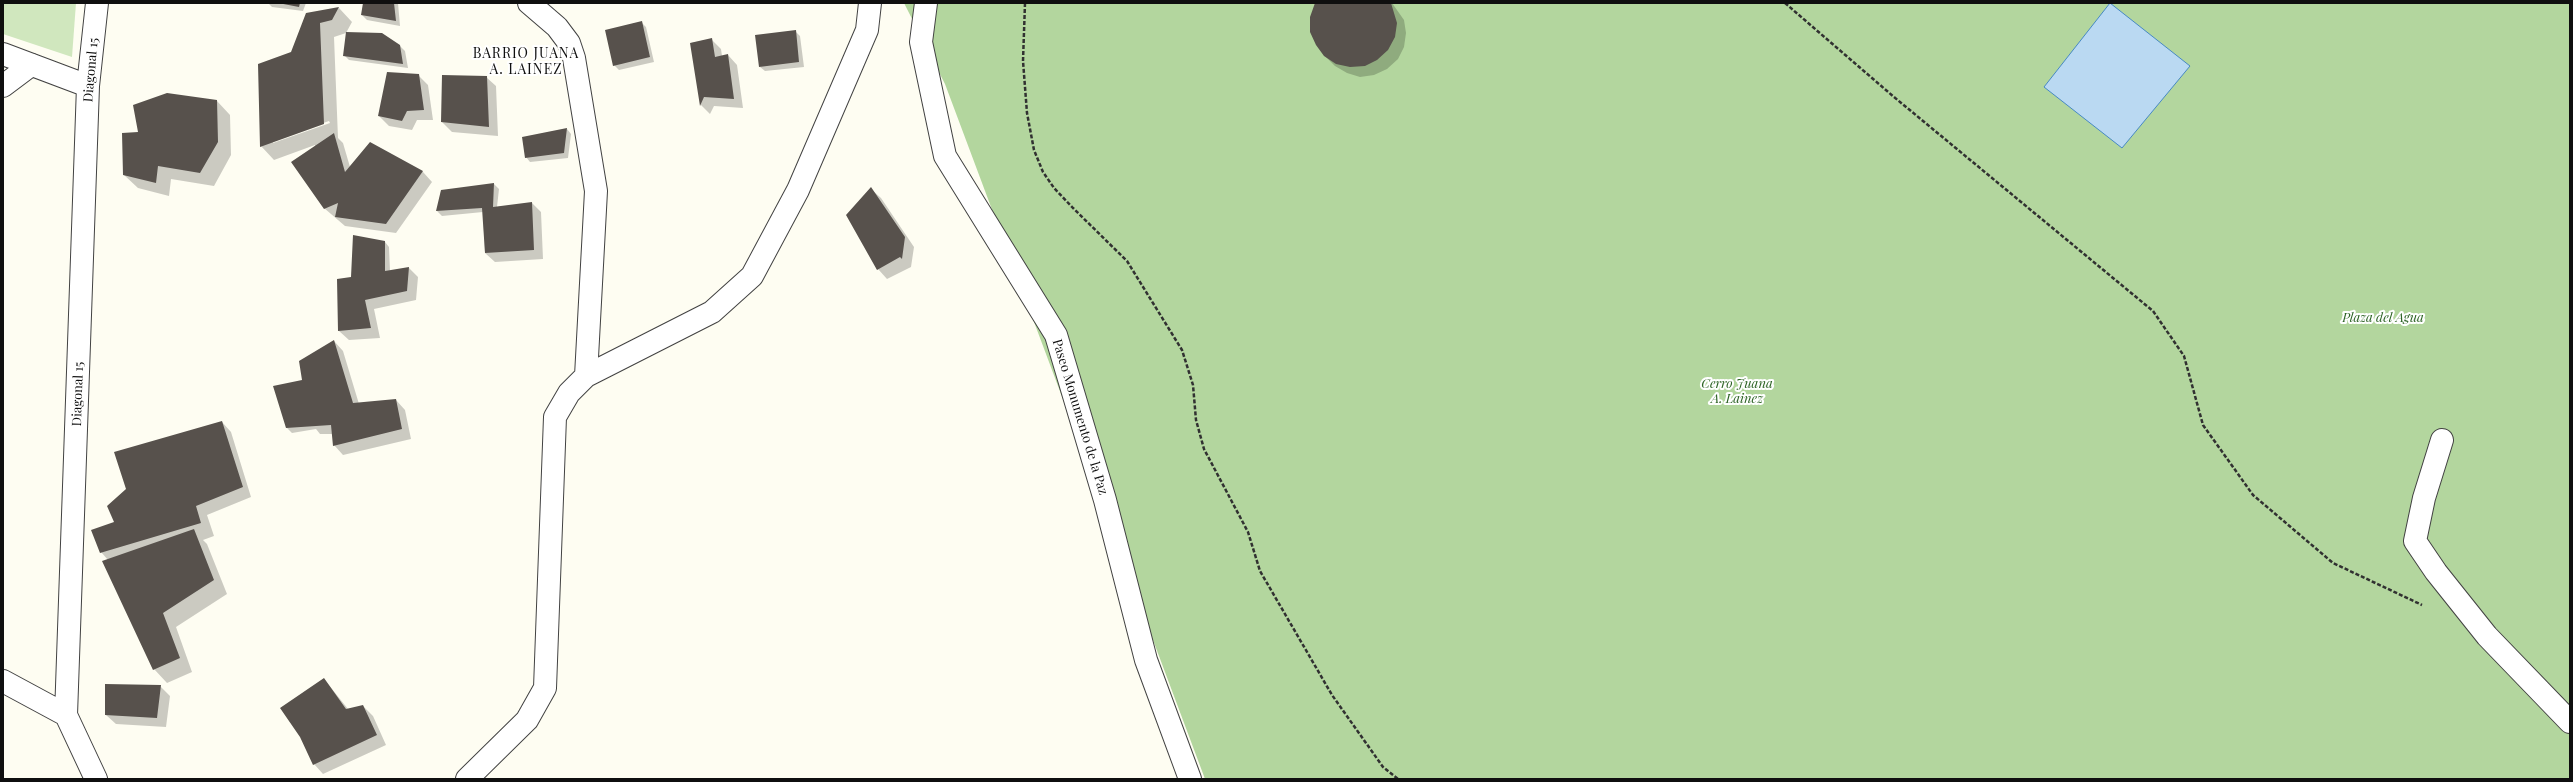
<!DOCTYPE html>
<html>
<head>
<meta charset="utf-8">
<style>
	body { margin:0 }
	#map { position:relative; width:2573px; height:782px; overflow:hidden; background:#fefdf2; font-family:"Playfair Display",serif }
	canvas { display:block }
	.frame { position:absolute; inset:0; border:4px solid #0f0f0f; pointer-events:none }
</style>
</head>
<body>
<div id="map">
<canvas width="2573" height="782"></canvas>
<div class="frame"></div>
</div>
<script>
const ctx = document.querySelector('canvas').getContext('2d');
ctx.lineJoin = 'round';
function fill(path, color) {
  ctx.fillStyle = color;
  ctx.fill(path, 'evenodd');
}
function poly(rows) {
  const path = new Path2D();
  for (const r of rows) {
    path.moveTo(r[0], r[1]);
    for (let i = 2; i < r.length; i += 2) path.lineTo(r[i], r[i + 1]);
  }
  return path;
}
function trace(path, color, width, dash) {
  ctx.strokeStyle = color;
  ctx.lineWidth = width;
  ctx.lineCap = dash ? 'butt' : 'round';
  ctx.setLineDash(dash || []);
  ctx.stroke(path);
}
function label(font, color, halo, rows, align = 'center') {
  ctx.font = font + ' "Playfair Display",serif';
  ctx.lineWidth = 4;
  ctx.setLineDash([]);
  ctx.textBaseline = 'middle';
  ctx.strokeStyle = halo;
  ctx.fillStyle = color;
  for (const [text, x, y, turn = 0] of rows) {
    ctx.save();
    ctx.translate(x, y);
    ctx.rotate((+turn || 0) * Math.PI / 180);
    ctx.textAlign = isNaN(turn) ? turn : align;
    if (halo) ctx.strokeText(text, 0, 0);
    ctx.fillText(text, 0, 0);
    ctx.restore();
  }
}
fill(poly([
	[3,3,76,3,72,57,3,34]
]), '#d0e7be');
fill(poly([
	[904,3,2570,3,2570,779,1205,779,945,84]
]), '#b3d69e');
const water = poly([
	[2110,3,2190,66,2122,148,2044,87,2110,3]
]);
fill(water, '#bad9f2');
trace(water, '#4789c4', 1);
fill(poly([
	[268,3,306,3,303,11,272,7],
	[364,3,398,3,400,26,367,20,362,15],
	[1316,3,1392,3,1404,20,1406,33,1404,47,1398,59,1387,69,1374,75,1360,77,1347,73,1335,66,1325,56],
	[339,8,352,22,346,33,334,37,338,138,343,143,350,167,370,143,423,172,432,182,396,233,345,226,324,208,315,145,274,160,261,146,307,14],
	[329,121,330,123,273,143,273,141],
	[641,22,646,27,654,62,619,70,614,65],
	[795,31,800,36,804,67,765,71,760,67],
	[711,39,721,49,722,56,728,55,737,65,743,108,714,106,710,114,701,105,691,43],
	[400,46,405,51,408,68,349,60,344,55],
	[418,75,428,85,433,120,417,120,412,130,389,126,379,116],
	[486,77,496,86,498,136,452,132,442,122],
	[217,101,230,115,231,155,214,186,171,179,169,196,138,188,124,175,139,133],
	[567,129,571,134,568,158,530,162,526,157],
	[494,184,499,189,497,207,532,203,541,212,543,259,495,262,485,253,483,212,442,216,437,211,441,191],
	[871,189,881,198,914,247,911,267,887,279,878,269],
	[385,242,389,247,390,271,409,268,418,277,416,300,374,309,380,338,349,340,339,331],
	[334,341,343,351,359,404,396,400,405,410,411,439,343,455,334,445,333,434,320,434,316,429,292,433,287,428,303,381],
	[222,422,231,432,251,497,207,515,214,536,203,540,207,544,227,594,176,627,192,672,167,683,154,669,108,560,101,552,116,522],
	[324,679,348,709,363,706,373,716,386,745,323,774,314,764],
	[160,686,170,696,166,727,116,724,106,715]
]), '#0003');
fill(poly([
	[278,3,300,3,299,7],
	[363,3,394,3,396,21,361,15],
	[1391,3,1397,23,1395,37,1388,50,1377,60,1365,66,1350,67,1336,64,1324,56,1316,45,1310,32,1310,17,1315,3],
	[339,7,332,20,320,23,324,124,260,147,258,64,291,52,306,13],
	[642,21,650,57,613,66,605,30],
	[796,30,799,62,759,67,755,35],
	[346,32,382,33,400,45,403,64,343,56],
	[712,38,715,57,728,54,734,99,704,97,700,106,690,43],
	[387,72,419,74,424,110,407,111,402,121,378,116],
	[442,75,487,76,489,127,441,122],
	[167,93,217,100,218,142,200,173,158,166,156,183,123,175,122,133,138,132,133,105],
	[567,128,564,153,525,158,522,137],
	[334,133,345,172,370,142,423,171,386,224,335,217,338,203,324,209,291,162],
	[494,183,493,207,532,202,534,250,485,253,482,208,436,211,441,190],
	[871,187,905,237,902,259,900,257,877,270,846,215],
	[353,235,385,241,385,271,409,267,407,291,365,300,371,328,338,331,337,279,351,277],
	[334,340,353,403,396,399,402,429,333,446,331,425,286,428,273,386,302,380,299,361],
	[222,421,243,487,196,506,201,523,100,553,91,530,114,522,107,506,126,489,114,452],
	[194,529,214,580,163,613,180,658,153,670,102,561],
	[324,678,346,709,363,705,377,735,313,765,300,737,280,708],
	[105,684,161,685,157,718,105,715]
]), '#57514c');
const service = poly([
	[3,86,31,65]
]);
const minor = poly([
	[529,3,557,27,569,43,574,58,596,191,586,376],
	[926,3,921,42,945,156,1056,335,1105,500,1146,660,1190,779],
	[3,54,88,86],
	[2442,440,2424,498,2415,541,2436,572,2487,636,2570,722],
	[3,681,66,715],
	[96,779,66,715,88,86,97,3],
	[467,779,527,720,545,688,555,417,569,393,586,376,712,312,752,276,798,190,867,30,870,3]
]);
trace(service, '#424242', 24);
trace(minor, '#424242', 24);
trace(poly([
	[1025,3,1023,61,1027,113,1034,150,1043,172,1054,188,1073,208,1127,261,1182,350,1193,385,1196,420,1204,449,1248,532,1260,571,1332,695,1383,767,1398,779],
	[1785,3,1894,97,2153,311,2184,356,2203,425,2253,495,2333,563,2422,605]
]), '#313131', 2.5, [4, 2]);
trace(service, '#fff', 22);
trace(minor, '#fff', 22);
label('13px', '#0f0f0f', '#fff', [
	["Diagonal 15",91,70,-85],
	["Diagonal 15",78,394,-88],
	["Paseo Monumento de la Paz",1080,417,73]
]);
label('italic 13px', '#2c6324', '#fff', [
	["Plaza del Agua",2383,318],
	["Cerro Juana",1737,384],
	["A. Lainez",1737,399]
]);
ctx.letterSpacing = '1px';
label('14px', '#0f0f0f', '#fff', [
	["BARRIO JUANA",526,54],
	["A. LAINEZ",526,70]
]);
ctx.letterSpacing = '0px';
</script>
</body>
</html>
